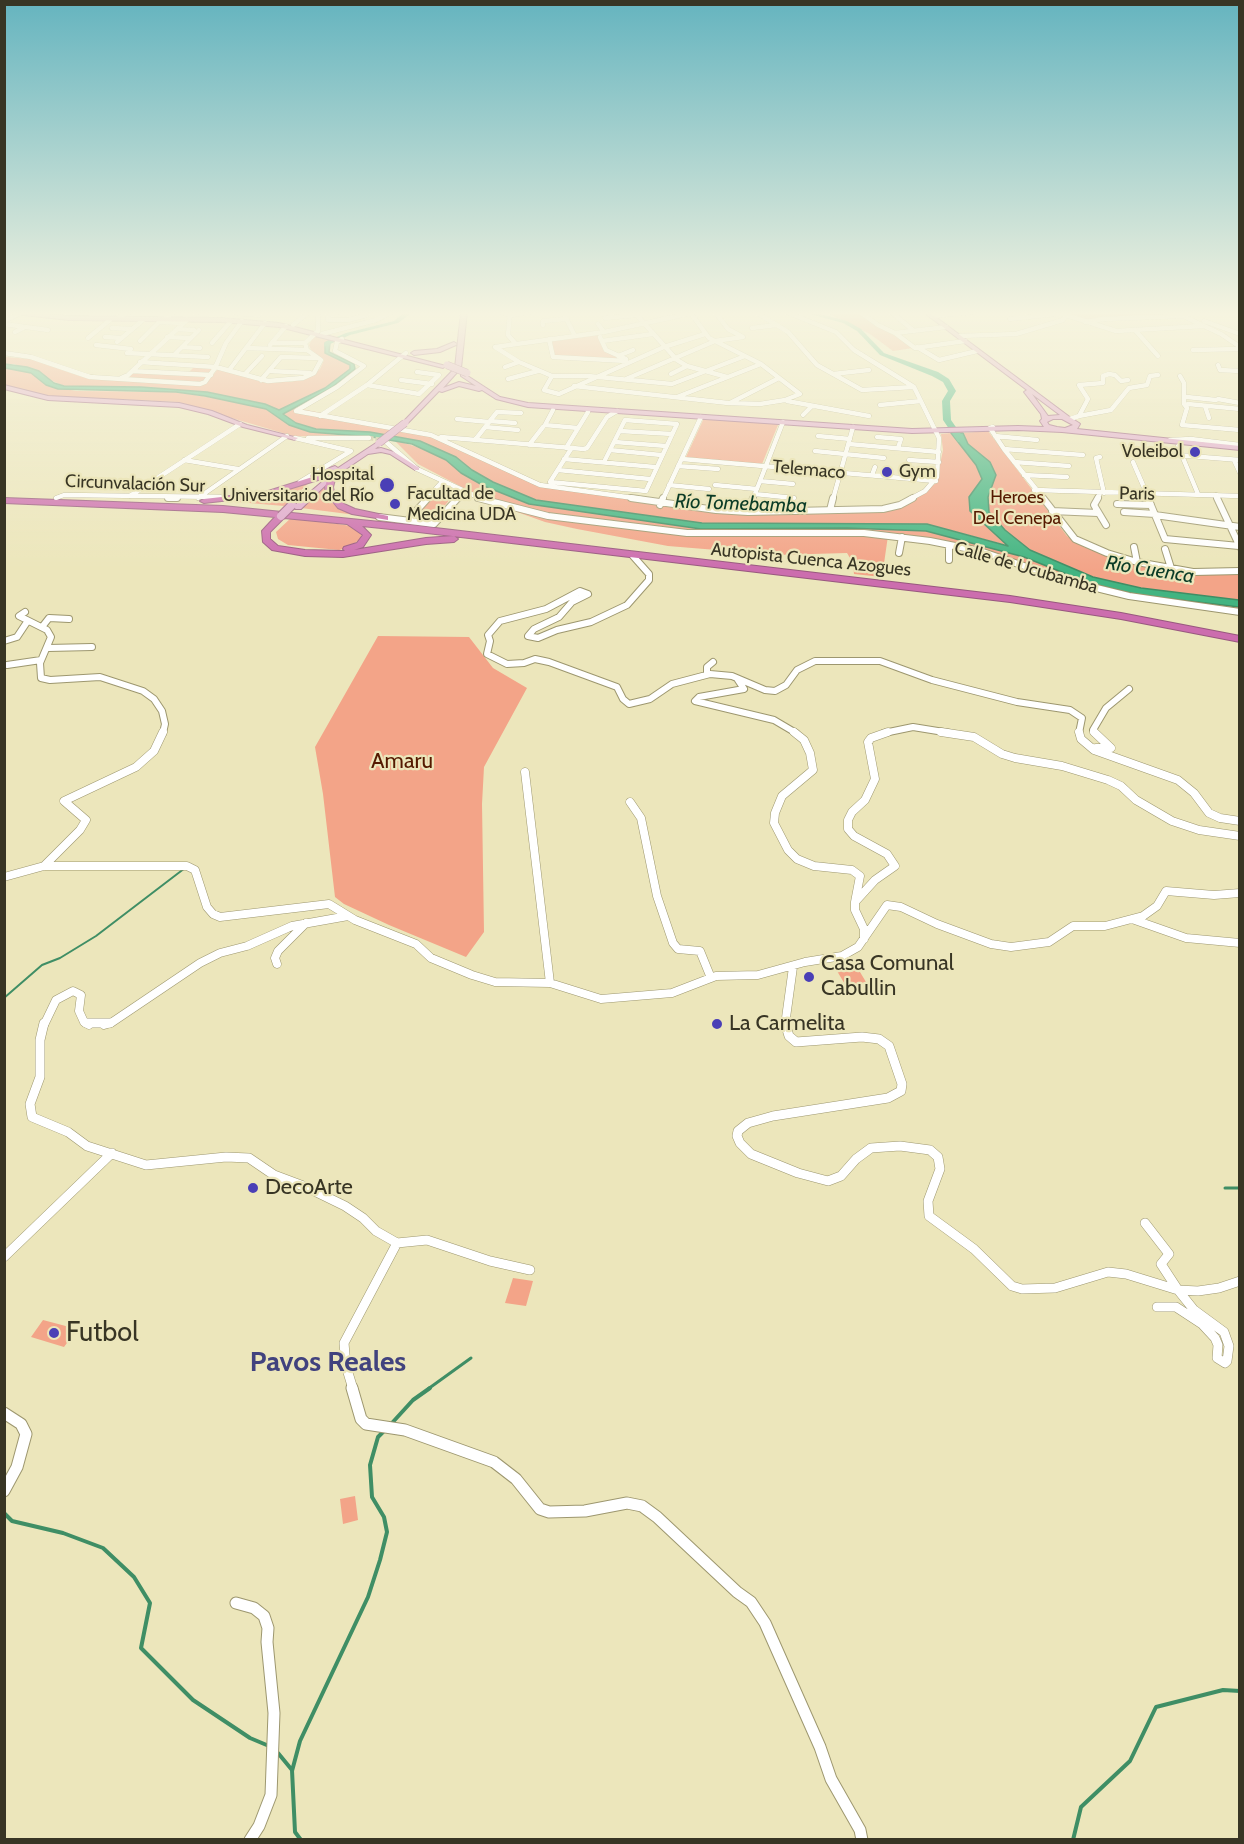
<!DOCTYPE html>
<html>
<head>
<meta charset="utf-8">
<style>
	body { margin:0 }
	#map { position:relative; width:1244px; height:1844px; overflow:hidden; background:#ece6bb; font-family:Cabin,sans-serif }
	canvas { display:block }
	.frame { position:absolute; inset:0; border:6px solid #383524; pointer-events:none }
</style>
</head>
<body>
<div id="map">
<canvas width="1244" height="1844"></canvas>
<div class="frame"></div>
</div>
<script>
const ctx = document.querySelector('canvas').getContext('2d');
ctx.lineJoin = 'round';
function fill(path, color) {
  ctx.fillStyle = color;
  ctx.fill(path, 'evenodd');
}
function poly(rows) {
  const path = new Path2D();
  for (const r of rows) {
    path.moveTo(r[0], r[1]);
    for (let i = 2; i < r.length; i += 2) path.lineTo(r[i], r[i + 1]);
  }
  return path;
}
function trace(path, color, width, dash) {
  ctx.strokeStyle = color;
  ctx.lineWidth = width;
  ctx.lineCap = dash ? 'butt' : 'round';
  ctx.setLineDash(dash || []);
  ctx.stroke(path);
}
function label(font, color, halo, rows, align = 'center') {
  ctx.font = font + ' Cabin,sans-serif';
  ctx.lineWidth = 4.5;
  ctx.setLineDash([]);
  ctx.textBaseline = 'middle';
  ctx.strokeStyle = halo;
  ctx.fillStyle = color;
  for (const [text, x, y, turn = 0] of rows) {
    ctx.save();
    ctx.translate(x, y);
    ctx.rotate((+turn || 0) * Math.PI / 180);
    ctx.textAlign = isNaN(turn) ? turn : align;
    if (halo) ctx.strokeText(text, 0, 0);
    ctx.fillText(text, 0, 0);
    ctx.restore();
  }
}
fill(poly([
	[825,312,856,312,876,326,896,335,913,348,893,351,870,334],
	[1066,312,1115,312,1175,315,1083,321],
	[314,335,332,339,325,343,325,352,350,365,350,369,325,388,279,410,265,404,207,392,141,387,64,386,14,364,5,364,5,357,30,359,89,379,124,379,133,371,187,374,195,366,215,367,207,382,218,369,265,382,291,382,310,377,320,369,324,360,311,350,309,345],
	[598,335,605,350,621,359,555,356,551,341],
	[5,368,31,373,46,385,76,391,176,392,227,400,266,409,289,425,327,434,372,437,293,436,177,402,45,396,5,386],
	[292,407,431,435,540,485,716,510,883,511,926,491,936,483,943,450,941,434,951,433,976,465,982,479,969,497,1010,546,927,524,702,523,536,500,493,482,472,470,455,457,420,441,370,432,316,429,296,423,281,412],
	[704,418,777,424,778,425,762,464,686,457],
	[988,431,1067,536,1084,547,1110,556,1193,573,1239,572,1239,600,1141,588,1093,577,1030,550,1005,530,989,512,988,497,996,475,990,462,968,444,963,433],
	[394,440,424,449,446,460,461,473,529,504,701,529,847,528,926,531,1024,557,1089,583,1199,603,1239,607,1239,612,1129,596,1068,581,1003,557,888,536,882,577,854,574,853,563,847,553,777,555,668,546,577,529,545,522,492,503,418,464],
	[311,481,284,506,226,501,278,494],
	[325,486,325,493,331,502,341,509,356,515,301,508],
	[442,486,457,491,435,517,430,519,415,516],
	[292,517,351,526,360,532,362,538,349,547,339,550,288,545,278,539,276,532],
	[378,636,469,637,493,668,527,688,484,767,482,804,484,932,466,957,389,925,344,904,335,897,323,794,315,747],
	[854,962,866,982,846,986,834,966],
	[513,1278,533,1281,526,1306,505,1303],
	[43,1320,77,1329,64,1347,31,1337],
	[355,1496,358,1520,343,1524,340,1499]
]), '#f3a488');
const water = poly([
	[332,339,336,340,330,343,329,352,354,364,355,369,331,388,283,414,296,423,316,429,370,432,420,441,456,457,472,470,493,482,536,500,702,523,927,524,1008,546,970,511,969,497,982,479,976,465,951,433,963,433,968,444,990,462,996,475,988,497,989,512,1005,530,1030,550,1093,577,1141,588,1239,600,1239,607,1138,595,1089,583,1024,557,926,531,847,528,701,529,529,504,484,486,461,473,446,460,412,444,372,437,310,432,289,425,266,409,205,396,176,392,58,389,46,385,31,373,5,368,5,364,27,367,39,371,54,383,64,386,141,387,207,392,265,404,279,410,325,388,350,369,350,365,325,353,325,343,332,339]
]);
fill(water, '#42b481');
trace(water, '#3f8e65', 1.5);
trace(poly([
	[4,998,42,965,60,958,96,936,185,868]
]), '#3f8e65', 2);
trace(poly([
	[1225,1188,1240,1188],
	[428,1389,471,1358]
]), '#3f8e65', 3);
trace(poly([
	[392,1423,413,1400,430,1388],
	[4,1513,12,1521,63,1533,103,1548,134,1577,150,1603,141,1648,193,1700,250,1738,269,1746],
	[278,1753,292,1770,295,1832,301,1840],
	[292,1771,300,1741,368,1597,380,1560,387,1532,384,1517,372,1497,370,1465,378,1437,384,1431],
	[1073,1840,1081,1807,1130,1761,1156,1707,1223,1690,1240,1691]
]), '#3f8e65', 4);
fill(poly([
	[401,312,407,312,409,315,398,323,350,335,330,344,329,347,324,346,325,342,346,333,394,321,402,314,401,312],
	[802,312,812,312,847,321,861,329,884,353,938,372,949,379,956,391,950,401,951,420,965,440,964,442,958,442,943,420,942,401,948,391,943,382,932,376,880,355,857,331,843,323,802,312]
]), '#42b481');
trace(poly([
	[369,438,387,441]
]), '#c8c39d', 4.5, [4.5, 2]);
const minorFar4 = poly([
	[338,312,328,315,328,320,348,320,367,315],
	[500,312,511,315,531,312],
	[510,312,508,335,515,343],
	[563,312,575,336],
	[634,312,677,360,687,366,727,377],
	[756,312,788,332,817,365,862,390,913,387],
	[786,312,836,332,854,350,914,387,939,438,937,477,925,491,910,499],
	[860,312,878,325,895,333,946,327],
	[891,312,914,331],
	[236,313,259,315],
	[196,314,198,312],
	[1066,315,1116,331,1203,326],
	[932,316,973,312],
	[119,317,130,312],
	[166,317,174,312],
	[605,318,637,315],
	[1010,319,1064,313],
	[4,321,21,313],
	[1204,321,1240,334],
	[1085,322,1104,319,1183,316,1221,334,1240,347],
	[4,324,48,330],
	[598,324,604,332],
	[293,325,309,312],
	[543,325,543,321,567,319],
	[112,328,132,329],
	[752,328,776,325],
	[177,329,194,330],
	[1135,330,1158,356],
	[15,332,25,327],
	[895,333,915,348,965,341],
	[322,334,376,320,392,312],
	[959,336,1016,334,1063,320,1066,316,1064,313],
	[105,337,122,338],
	[167,337,190,338],
	[600,337,606,350,626,359],
	[88,338,110,320],
	[342,339,337,342,335,351,364,366,337,387,296,411,431,435,540,485,641,499],
	[549,339,553,357,626,361],
	[140,341,159,322,183,323],
	[602,341,653,334],
	[117,342,143,320],
	[212,343,231,321],
	[272,343,305,343],
	[96,345,131,349],
	[270,345,286,326],
	[182,347,200,348],
	[495,347,519,362,552,376,588,376,672,384,745,356],
	[495,347,604,332,692,313],
	[917,347,939,360,977,351],
	[246,348,307,350],
	[1193,350,1240,349],
	[4,353,31,357,90,377,200,384,205,382,215,368,226,343,242,321],
	[127,353,208,357],
	[174,355,199,330],
	[618,356,633,350],
	[140,362,216,367,268,381,303,378,314,373,321,360,307,350,305,343,318,331,318,313],
	[1218,365,1220,370,1240,371],
	[505,367,519,362],
	[230,369,265,323],
	[132,371,211,375],
	[270,371,310,373],
	[245,374,262,356],
	[671,374,687,366],
	[833,374,869,370],
	[552,376,544,390,559,394,664,347,705,334],
	[1180,376,1184,383,1184,404,1187,408,1182,425,1240,430],
	[121,378,128,375,187,320],
	[508,379,538,371],
	[626,379,715,341,743,337,728,329,715,312],
	[261,380,281,357,318,358],
	[401,380,432,384],
	[367,385,419,394,439,375,417,372],
	[574,386,728,403,760,404,785,400,800,394,761,364,709,338,690,312],
	[677,397,761,364],
	[1187,397,1216,400],
	[1218,399,1240,403],
	[787,401,869,416],
	[730,403,779,378],
	[1188,404,1240,409],
	[880,405,921,401],
	[1205,406,1209,418],
	[553,410,545,425,578,428],
	[803,415,812,406],
	[320,416,367,385,406,353],
	[1079,416,1111,410,1129,388,1147,385,1150,376,1158,375],
	[457,419,489,422],
	[1070,419,1079,416,1088,399,1079,385,1103,383,1103,376,1109,374,1115,375,1121,381,1128,380],
	[490,421,515,423],
	[485,427,518,430],
	[993,427,990,428,1004,449,1044,499],
	[620,431,672,434],
	[818,436,850,439],
	[995,436,1037,440],
	[441,437,584,449,587,448,607,417,617,411],
	[877,437,901,439,898,448],
	[295,438,351,451,300,482],
	[308,438,369,438],
	[475,440,497,412,521,413],
	[1170,440,1191,439,1240,445],
	[386,442,417,469,482,499],
	[615,442,666,446],
	[849,444,939,452],
	[529,445,543,427],
	[1178,446,1198,494],
	[566,448,588,412],
	[571,449,550,482,646,491,677,424,625,420,604,462],
	[1004,449,1083,455],
	[610,450,661,455],
	[815,451,884,458],
	[1164,454,1240,460],
	[1100,457,1096,458,1104,493],
	[564,459,655,467],
	[682,459,936,481],
	[184,460,238,469],
	[909,460,939,462],
	[1234,460,1240,473],
	[1014,462,1069,466],
	[1133,462,1149,499],
	[678,466,718,469],
	[558,470,650,479],
	[872,475,875,467],
	[1024,475,1067,477],
	[760,481,793,484],
	[669,485,709,489],
	[715,485,757,489],
	[1034,490,1240,496],
	[755,494,794,498],
	[1216,495,1218,499],
	[130,496,240,424],
	[56,498,64,495,224,497],
	[198,498,287,436],
	[426,499,442,482],
	[456,499,463,492],
	[663,499,701,417],
	[753,499,783,422],
	[833,499,853,427],
	[1097,499,1100,493]
]);
const minorFar3 = poly([
	[168,498,177,498],
	[478,498,548,516,687,533,864,533,930,541,980,551,1068,581,1129,596,1240,612],
	[631,498,716,510,748,512,883,509,900,505,913,498],
	[1043,498,1075,539,1107,553,1137,562,1193,572,1240,571],
	[1098,498,1094,505,1106,525],
	[1148,498,1165,539,1239,546],
	[1217,498,1240,547],
	[1117,504,1151,505],
	[660,505,663,498],
	[830,510,833,498],
	[1052,511,1098,513],
	[748,512,753,498],
	[1124,512,1155,514],
	[1155,515,1240,527],
	[379,517,434,524,458,498],
	[408,520,428,498],
	[949,545,949,560],
	[1134,547,1137,562],
	[1165,549,1171,568],
	[899,553,902,537],
	[633,556,649,574,649,580,627,605,591,622,557,630,538,638,528,636,534,629,559,617,572,602,588,594,580,591,546,609,500,621,488,635,490,641,487,654,507,664,524,663,535,659,549,662,617,687,623,699,629,704,650,699,672,684,710,674,732,676,765,690,775,691,786,685,797,670,815,661,880,661,932,680,1017,702,1070,710,1082,718,1079,733],
	[25,612,19,616,47,630,51,637,40,663,41,678,50,680,100,677,143,691,154,699,162,711,165,724,163,733],
	[42,627,49,618,69,619],
	[4,641,17,637,27,622],
	[48,648,92,647],
	[7,665,41,660],
	[707,674,707,667,713,662],
	[738,680,744,689,699,697,695,701,774,720,796,733],
	[884,733,913,727,950,733],
	[1095,733,1093,730,1106,708,1129,689]
]);
const minorFar2 = poly([
	[794,732,804,740,810,753,813,770,782,796,775,813,774,823,788,850,797,859,814,866,852,870,860,876,855,902],
	[941,732,974,737,1002,754,1015,758,1062,766,1108,780,1121,786,1136,800,1172,821,1199,830,1240,836],
	[1079,732,1081,739,1094,750,1178,780,1194,793,1209,813,1220,818,1240,821],
	[1094,732,1111,748,1096,748],
	[525,772,550,983],
	[630,802,641,818,657,896,673,943,678,949,700,951,711,978],
	[44,866,80,830,86,820,64,801,136,767,154,751,163,732],
	[4,877,44,866,187,866,195,870,207,907,213,914,220,917,329,904,355,920,416,944,431,958,472,975,495,982,550,983,601,999,672,993,716,976,758,975,805,962,842,956,858,947,887,905,901,907,937,924,991,944,1011,947,1049,942,1073,926,1105,926,1143,916,1157,906,1166,891,1214,895,1240,893],
	[1132,919,1186,938,1240,943],
	[864,939,864,929,855,910,855,902,875,880,895,866,887,854,854,836,848,829,848,820,852,812,865,800,875,779,868,742,871,738,888,732],
	[277,964,275,958,278,951,306,923],
	[44,1025,56,1000,73,991,81,995,79,1011,84,1022,89,1025],
	[104,1025,111,1023,200,963,220,953,247,946,292,926,348,916],
	[785,1025,793,967]
]);
const minorFar1 = poly([
	[44,1023,40,1040,40,1077,30,1104,32,1117,68,1132,87,1146,146,1165,226,1157,249,1158,274,1175,306,1187,345,1206,363,1218,376,1231,397,1243,427,1240,490,1261,530,1270],
	[86,1023,110,1023],
	[785,1023,789,1036,796,1042,862,1037,879,1039,889,1046,902,1084,901,1091,888,1098,773,1116,748,1123,738,1131,737,1136,740,1143,751,1154,798,1173,828,1181,841,1176,856,1159,871,1148,900,1146,930,1150,938,1157,940,1169,928,1201,929,1216,974,1249,1012,1286,1022,1289,1055,1288,1108,1272,1126,1274,1178,1290,1198,1291,1219,1288,1240,1281],
	[1145,1223,1169,1254,1161,1264,1178,1290,1194,1310,1224,1332,1229,1346,1227,1361,1225,1363,1217,1358,1218,1345,1215,1338,1202,1324,1176,1307,1157,1307],
	[4,1257,112,1153],
	[353,1389,346,1366,344,1343,397,1243]
]);
const minor = poly([
	[352,1388,361,1419,366,1424,405,1430,494,1462,516,1479,540,1509,549,1512,585,1511,627,1503,642,1506,657,1517,737,1592,751,1602,765,1623,820,1747,831,1779,860,1830,862,1840],
	[4,1413,21,1424,26,1434,17,1467,4,1491],
	[236,1603,254,1608,264,1616,268,1628,267,1642,274,1713,271,1795,259,1826,250,1840]
]);
const major = poly([
	[12,312,27,312,69,316,221,318,279,323,446,366,443,368,279,327,221,322,69,320,15,314,12,312],
	[461,312,467,312,461,368,443,388,459,382,476,386,461,376,461,374,463,373,500,397,528,403,912,429,1018,426,1044,427,1040,421,1042,419,1041,414,1024,392,1027,390,923,312,929,312,1071,418,1079,423,1080,424,1077,429,1240,446,1240,450,1062,432,1018,430,912,433,528,407,496,399,482,390,479,391,459,386,442,392,439,391,407,424,403,424,403,422,455,368,461,312],
	[1032,394,1060,415,1048,416,1032,394],
	[1053,419,1062,419,1073,425,1065,428,1057,427,1049,425,1047,422,1053,419],
	[454,342,457,344,456,345,440,352,414,355,411,353,414,351,437,349,454,342],
	[4,385,48,396,179,403,212,411,247,425,298,438,295,440,243,427,208,414,179,407,48,400,4,389,4,385],
	[379,441,382,443,375,449,381,448,394,452,419,468,419,470,415,470,390,454,381,452,368,454,334,477,301,509,295,509,295,505,336,470,312,478,310,477,310,475,335,466,338,468,379,441]
]);
const highway = poly([
	[325,473,336,476,333,487,334,493,344,504,355,509,388,516,388,520,352,514,338,508,326,493,325,487,328,477,266,496,204,503,200,501,204,499,265,492,325,473],
	[4,498,223,506,410,525,1010,596,1121,613,1240,636,1240,642,1121,619,1010,602,410,531,362,526,371,535,363,547,354,550,426,538,454,536,458,539,454,542,426,544,343,557,305,556,272,550,263,542,262,531,275,517,223,512,4,503,4,498],
	[284,518,347,524,363,535,357,543,344,547,343,549,345,551,343,551,305,550,278,546,270,539,270,532,284,518]
]);
trace(minorFar4, '#9d976f', 5);
trace(minorFar3, '#9d976f', 8);
trace(minorFar2, '#9d976f', 9);
trace(minorFar1, '#9d976f', 10);
trace(minor, '#9d976f', 13);
trace(major, '#98597e', 2);
trace(highway, '#98597e', 2);
trace(minorFar4, '#fff', 4.5);
trace(minorFar3, '#fff', 6);
trace(minorFar2, '#fff', 8);
trace(minorFar1, '#fff', 9);
trace(minor, '#fff', 11);
fill(major, '#e0a7ce');
fill(highway, '#cc6dae');
const majorBridgeFar1 = poly([
	[447,365,467,373],
	[379,443,405,423]
]);
const majorBridge = poly([
	[281,516,292,505]
]);
trace(majorBridgeFar1, '#98597e', 8, []);
trace(majorBridge, '#98597e', 10, []);
trace(majorBridgeFar1, '#e0a7ce', 7);
trace(majorBridge, '#e0a7ce', 8);
const sky = ctx.createLinearGradient(0, 0, 0, 570);
sky.addColorStop(0, '#65b4bf');
sky.addColorStop(0.55, '#f6f4e0');
sky.addColorStop(1, '#f6f4e000');
ctx.fillStyle = sky;
ctx.fillRect(0, 0, 1244, 570);
for (const [x, y, r, color] of [
	[1195,452,6,"#4a3fb6"],
	[887,472,6,"#4a3fb6"],
	[387,485,8,"#4a3fb6"],
	[395,504,6,"#4a3fb6"],
	[809,977,6,"#4a3fb6"],
	[717,1024,6,"#4a3fb6"],
	[253,1188,6,"#4a3fb6"],
	[54,1333,6,"#4a3fb6"]
]) {
  const dot = new Path2D();
  dot.arc(x, y, r, 0, 2 * Math.PI);
  ctx.fillStyle = color;
  ctx.fill(dot);
  trace(dot, '#ece6bb', 2);
}
label('18px', '#383524', '#ece6bb', [
	["Voleibol",1183,452],
	["Gym",899,472,"left"],
	["Hospital",374,475],
	["Universitario del Río",374,496],
	["Facultad de",407,494,"left"],
	["Medicina UDA",407,515,"left"]
], 'right');
label('18px', '#383524', '#ece6bb', [
	["Telemaco",809,470,5],
	["Circunvalación Sur",135,484,2],
	["Paris",1137,494,1],
	["Autopista Cuenca Azogues",811,560,6],
	["Calle de Ucubamba",1026,568,16]
]);
label('18px', '#551900', '#ece6bb', [
	["Heroes",1017,498],
	["Del Cenepa",1017,519]
]);
label('italic 20px', '#0a3b26', '#ece6bb', [
	["Río Tomebamba",741,504,2],
	["Río Cuenca",1150,570,9]
]);
label('22px', '#551900', '#ece6bb', [
	["Amaru",402,762]
]);
label('22px', '#383524', '#ece6bb', [
	["Casa Comunal",821,964],
	["Cabullin",821,989],
	["La Carmelita",729,1024],
	["DecoArte",265,1188]
], 'left');
label('27px', '#383524', '#ece6bb', [
	["Futbol",66,1333]
], 'left');
label('bold 28px', '#41427e', '#ece6bb', [
	["Pavos Reales",328,1363]
]);
</script>
</body>
</html>
